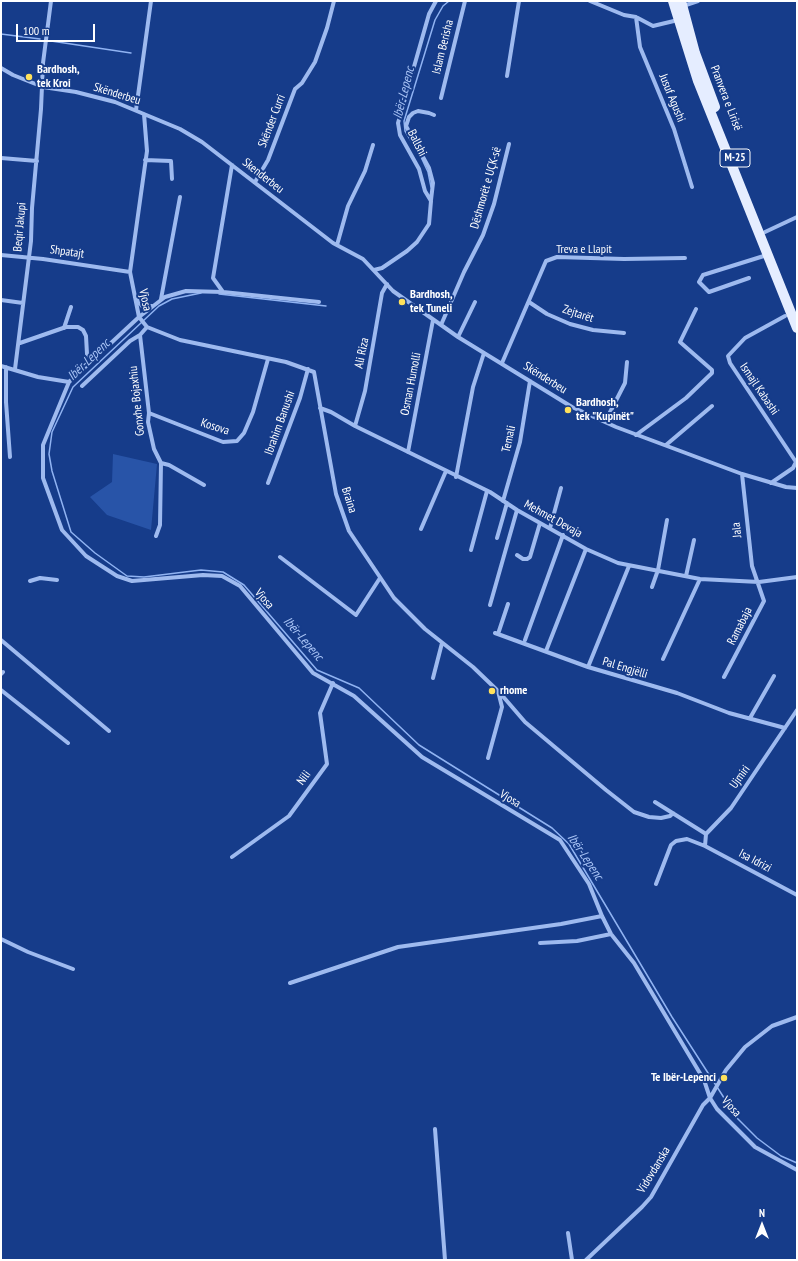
<!DOCTYPE html>
<html>
<head>
<meta charset="utf-8">
<style>
	body { margin:0 }
	#map { position:relative; width:798px; height:1261px; overflow:hidden; background:#163c8a; font-family:"PT Sans Narrow",sans-serif }
	canvas { display:block }
	.frame { position:absolute; inset:0; border:2px solid #fff; pointer-events:none }
	.north { position:absolute; left:742px; top:1205px; width:40px; height:40px; -webkit-text-stroke:3px #163c8a; paint-order:stroke; rotate:0deg; font-size:11px; font-weight:700; line-height:16px; text-align:center; color:#fff }
	.north::after { content:''; display:block; margin:auto; width:14px; height:18px; background:#fff; clip-path:polygon(50% 0,100% 100%,50% 72%,0 100%) }
	.scale { position:absolute; left:16px; top:24px; width:79px; height:18px; box-sizing:border-box; border:2px solid #fff; border-top:0; padding-left:5px; font-size:12px; line-height:14px; white-space:nowrap; color:#fff; -webkit-text-stroke:3px #163c8a; paint-order:stroke }
</style>
</head>
<body>
<div id="map">
<canvas width="798" height="1261"></canvas>
<div class="frame"></div>
<div class="north">N</div>
<div class="scale">100 m</div>
</div>
<script>
const ctx = document.querySelector('canvas').getContext('2d');
ctx.lineJoin = 'round';
function fill(path, color) {
  ctx.fillStyle = color;
  ctx.fill(path, 'evenodd');
}
function poly(rows) {
  const path = new Path2D();
  for (const r of rows) {
    path.moveTo(r[0], r[1]);
    for (let i = 2; i < r.length; i += 2) path.lineTo(r[i], r[i + 1]);
  }
  return path;
}
function trace(path, color, width, dash) {
  ctx.strokeStyle = color;
  ctx.lineWidth = width;
  ctx.lineCap = dash ? 'butt' : 'round';
  ctx.setLineDash(dash || []);
  ctx.stroke(path);
}
function label(font, color, halo, rows, align = 'center') {
  ctx.font = font + ' "PT Sans Narrow",sans-serif';
  ctx.lineWidth = 4;
  ctx.setLineDash([]);
  ctx.textBaseline = 'middle';
  ctx.strokeStyle = halo;
  ctx.fillStyle = color;
  for (const [text, x, y, turn = 0] of rows) {
    ctx.save();
    ctx.translate(x, y);
    ctx.rotate((+turn || 0) * Math.PI / 180);
    ctx.textAlign = isNaN(turn) ? turn : align;
    if (halo) ctx.strokeText(text, 0, 0);
    ctx.fillText(text, 0, 0);
    ctx.restore();
  }
}
fill(poly([
	[113,454,157,464,151,530,107,515,90,497,112,482]
]), '#2854a8');
trace(poly([
	[1,34,40,39],
	[51,41,131,53],
	[419,154,405,131,404,121,435,20,443,6,449,1],
	[421,157,428,172,431,187],
	[201,293,172,299,159,306,73,387,52,432,49,454,52,471,71,532,95,553,127,576,144,577,201,570,223,572,244,585,317,670,359,688,419,745,552,828,569,844,672,1017,737,1118,757,1138,781,1156,797,1163],
	[219,294,326,306]
]), '#90b3f2', 1.5);
trace(poly([
	[590,1,624,15,636,17,653,26,678,20],
	[683,6,698,1],
	[636,17,640,47,674,129,692,187],
	[1,68,13,75,43,87,76,92,115,102,180,129,202,142,333,243,363,259,393,291,458,337,572,407,616,427,742,474,786,487,797,488],
	[507,76,519,1],
	[441,98,465,1],
	[136,110,151,1],
	[144,114,147,151,130,272,139,317,147,327,180,340,286,362,314,372,336,494,349,531,394,598,425,629,473,667,498,691,502,707,488,758],
	[1,158,37,161],
	[145,160,171,161,172,179],
	[255,182,268,160,295,89,302,83,315,62,327,28,334,1],
	[431,200,433,183,429,168,406,126,409,117,413,113,418,111,429,113,434,115],
	[765,232,797,217],
	[337,245,348,206,365,171,373,145],
	[1,255,43,259,130,272],
	[374,270,382,268,407,251,417,242,429,224,431,201,425,191,419,169,400,135,398,123,429,14,436,1],
	[749,278,709,292,699,282,703,275,767,255],
	[223,292,213,278,232,165],
	[135,297,142,306,152,306],
	[161,299,180,197],
	[1,300,23,303],
	[319,302,223,292,186,291,165,297,139,317,69,382,43,445,43,478,62,530,86,556,117,576,132,581,203,575,222,576,240,586,313,673,354,696,422,757,560,840,589,884,602,916,611,934,634,963,704,1080,710,1098,717,1109,755,1147,797,1170],
	[529,302,547,314,570,324,593,330,624,333],
	[441,325,464,272,483,235,494,204,509,144],
	[147,327,140,335,149,413,148,422,154,449,161,463,160,525,156,536],
	[64,328,71,307],
	[458,337,475,302],
	[20,343,66,327,78,327,83,330,86,336,87,354,93,360],
	[502,363,546,261,557,257,624,259,685,258],
	[1,366,38,377,69,382],
	[6,367,6,402,10,457],
	[15,369,31,241,32,208,41,109,43,63,51,1],
	[82,386,130,341,140,335],
	[320,408,331,412,355,426,490,492,517,510,586,549,618,563,700,579,759,582,797,577],
	[149,413,223,442,237,441,244,433,253,412,268,359],
	[605,422,625,383,627,362],
	[355,426,365,391,382,293,387,284],
	[636,435,686,398,712,373,712,370,680,342,696,309],
	[666,445,712,406],
	[408,452,433,320],
	[161,463,169,465,204,485],
	[456,477,473,387,484,353],
	[268,483,300,398,308,369],
	[771,483,793,468,796,462,730,363,728,356,745,338,785,316],
	[503,501,520,442,530,381],
	[550,528,561,488],
	[421,529,446,471],
	[497,538,507,503],
	[471,550,487,491],
	[517,555,523,559,527,559,530,557,540,523],
	[280,557,356,615,380,578],
	[686,576,694,540],
	[30,581,40,578,57,580],
	[652,587,658,570,667,520],
	[490,605,517,510],
	[495,633,588,667,677,693,729,713,785,728],
	[498,634,508,604],
	[1,640,109,731],
	[525,640,563,535],
	[546,651,586,549],
	[663,659,700,579],
	[588,667,629,566],
	[1,674,3,672],
	[724,677,764,601,752,566,742,474],
	[433,678,442,643],
	[1,690,68,743],
	[500,693,525,722,606,790,634,812,649,817,661,818,670,816,673,813],
	[750,718,774,676],
	[655,802,706,834],
	[705,846,706,834,731,808,797,710],
	[232,857,289,816,327,764,320,713,333,683],
	[656,884,671,845,676,841,687,839,705,846,797,895],
	[1,939,28,952,73,969],
	[540,943,577,941,611,934],
	[290,983,398,947,561,924,602,916],
	[435,1129,445,1260],
	[568,1233,572,1260],
	[586,1260,642,1207,651,1197,703,1105,710,1098,726,1070,745,1047,772,1026,797,1017]
]), '#9ebaef', 4);
trace(poly([
	[673,1,698,81,797,328],
	[681,1,695,53,715,107]
]), '#e5edff', 10);
for (const [x, y, r, color] of [
	[29,77,4,"#ffe15b"],
	[402,302,4,"#ffe15b"],
	[568,410,4,"#ffe15b"],
	[492,691,4,"#ffe15b"],
	[724,1078,4,"#ffe15b"]
]) {
  const dot = new Path2D();
  dot.arc(x, y, r, 0, 2 * Math.PI);
  ctx.fillStyle = color;
  ctx.fill(dot);
  trace(dot, '#163c8a', 1.5);
}
for (const [x, y, w] of [
	[735,158,30]
]) {
  const box = new Path2D();
  box.roundRect(x - w / 2, y - 9, w, 18, 3);
  ctx.fillStyle = '#163c8a';
  ctx.fill(box);
  trace(box, '#fff', 1);
}
label('bold 11px', '#fff', null, [
	["M-25",735,158]
]);
label('12px', '#fff', '#163c8a', [
	["Islam Berisha",443,47,-76],
	["Skënderbeu",117,94,17],
	["Jusuf Agushi",672,98,68],
	["Pranvera e Lirisë",726,98,69],
	["Skënder Curri",272,121,-69],
	["Ballshi",417,143,63],
	["Skenderbeu",263,176,38],
	["Dëshmorët e UÇK-së",486,188,-74],
	["Beqir Jakupi",20,227,-85],
	["Treva e Llapit",584,250],
	["Shpatajt",67,252,8],
	["Vjosa",145,300,78],
	["Zejtarët",578,314,18],
	["Ali Riza",362,353,-78],
	["Skënderbeu",545,378,32],
	["Osman Humolli",411,384,-79],
	["Ismajl Kabashi",759,389,56],
	["Gonxhe Bojaxhiu",137,401,-96],
	["Ibrahim Banushi",280,423,-70],
	["Kosova",215,427,18],
	["Temali",509,439,-78],
	["Braina",349,500,73],
	["Mehmet Devaja",553,519,29],
	["Jala",737,530,-96],
	["Vjosa",264,599,50],
	["Ramabaja",740,626,-63],
	["Pal Engjëlli",625,668,17],
	["Ujmiri",740,777,-54],
	["Nili",304,778,-53],
	["Vjosa",510,799,31],
	["Isa Idrizi",755,861,28],
	["Vjosa",731,1107,48],
	["Vidovdanska",654,1170,-59]
]);
label('bold 12px', '#fff', '#163c8a', [
	["Bardhosh,",37,70],
	["tek Kroi",37,84],
	["Bardhosh,",410,295],
	["tek Tuneli",410,309],
	["Bardhosh,",576,403],
	["tek \"Kupinët\"",576,417],
	["rhome",500,691],
	["Te Ibër-Lepenci",716,1078,"right"]
], 'left');
label('italic 13px', '#a9c4f6', '#163c8a', [
	["Ibër-Lepenc",404,93,-76],
	["Ibër-Lepenc",89,360,-44],
	["Ibër-Lepenc",303,639,49],
	["Ibër-Lepenc",585,857,56]
]);
</script>
</body>
</html>
